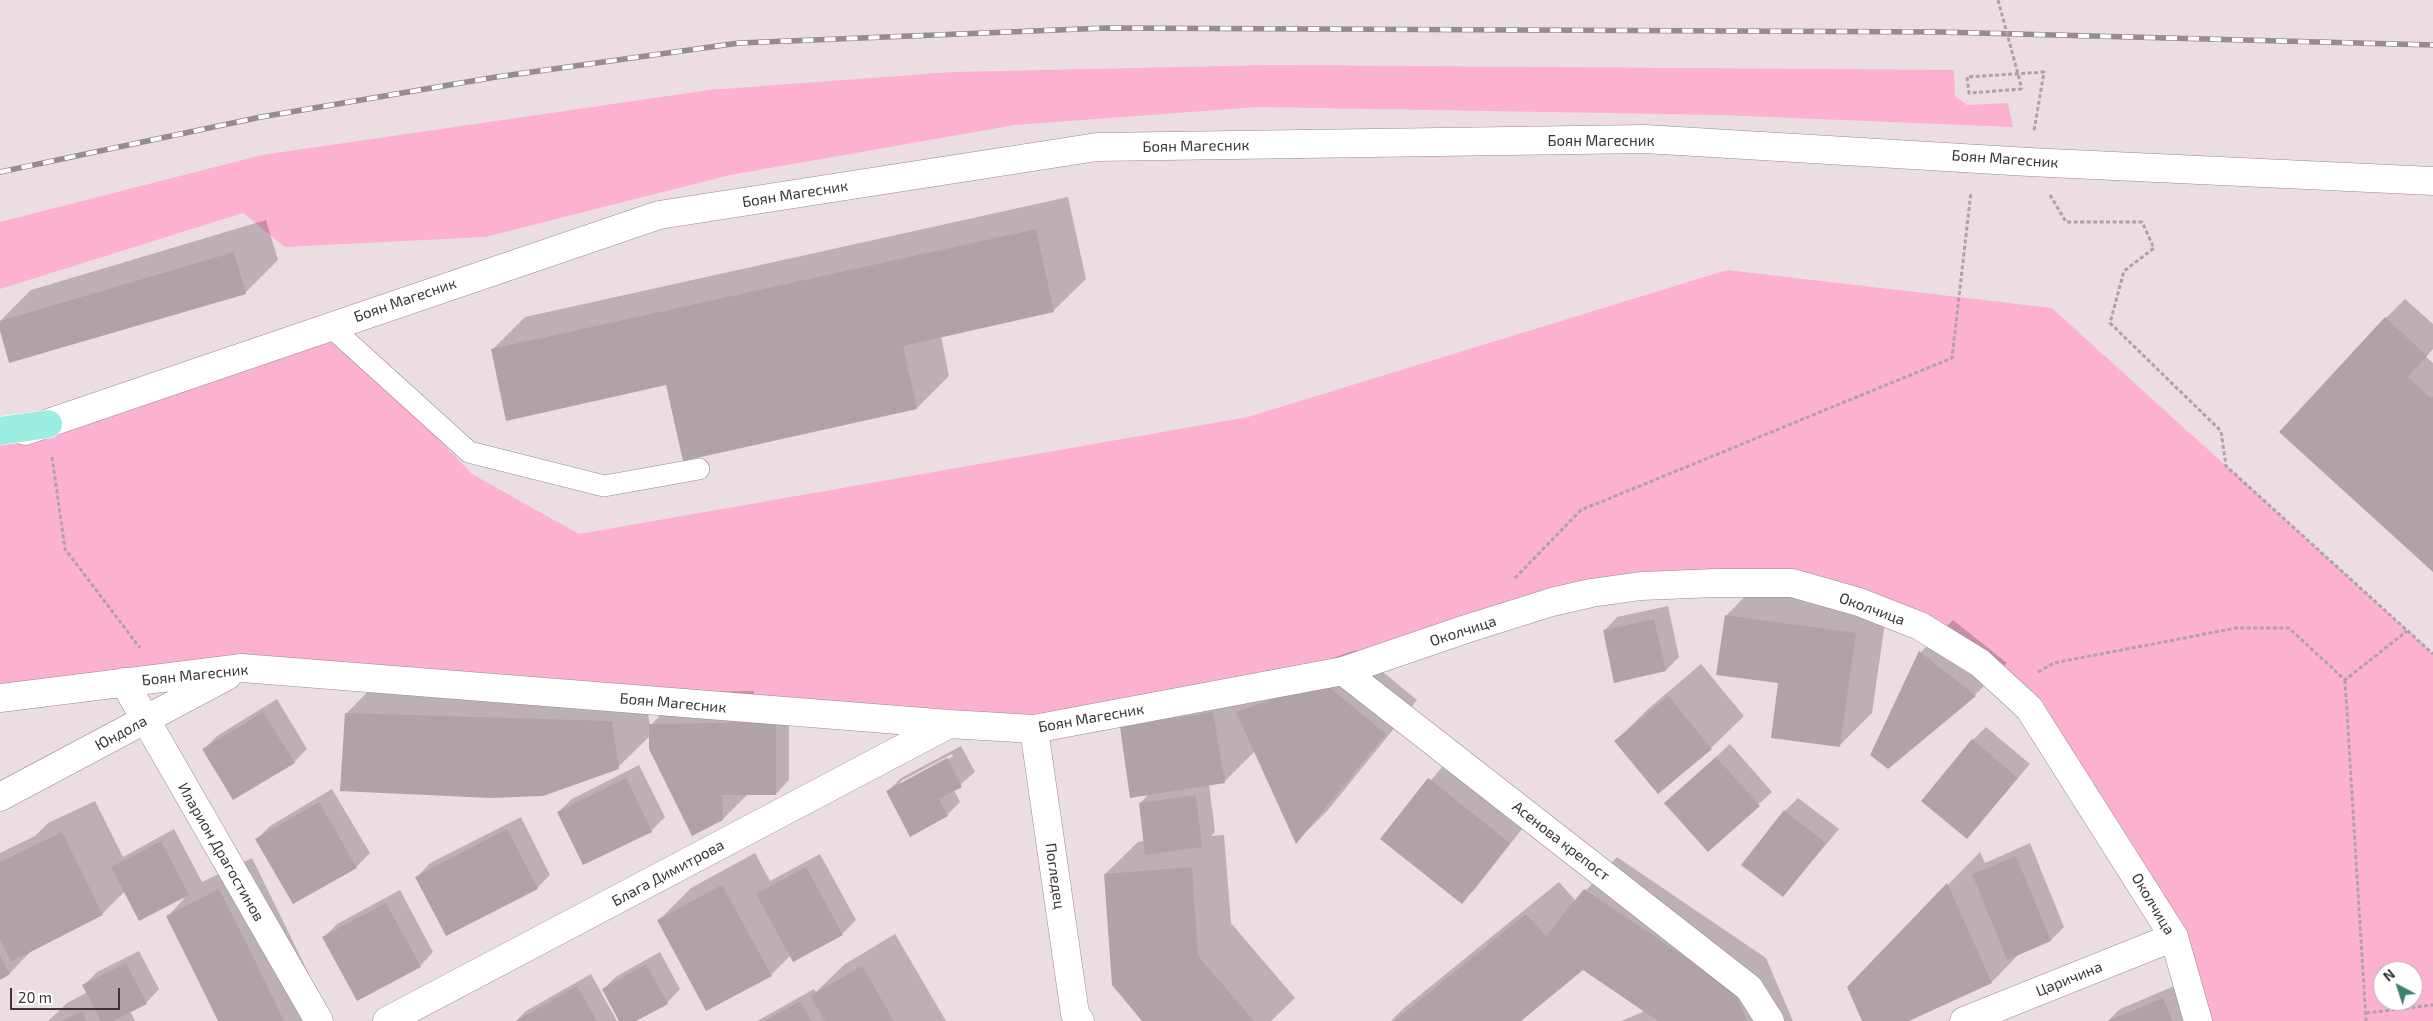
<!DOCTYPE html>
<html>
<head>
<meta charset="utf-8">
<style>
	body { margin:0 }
	#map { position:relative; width:2433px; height:1021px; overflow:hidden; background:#ecdde3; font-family:"Exo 2",sans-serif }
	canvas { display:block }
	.north { position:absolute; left:2373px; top:961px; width:50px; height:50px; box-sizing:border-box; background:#fff; border:1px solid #b1aeaf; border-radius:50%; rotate:320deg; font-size:14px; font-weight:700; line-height:20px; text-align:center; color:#3b3537 }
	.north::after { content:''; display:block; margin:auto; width:18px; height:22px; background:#3d8174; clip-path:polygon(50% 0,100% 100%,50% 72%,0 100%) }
	.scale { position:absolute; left:10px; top:988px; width:110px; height:22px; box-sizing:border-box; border:2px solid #3b3537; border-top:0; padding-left:6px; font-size:15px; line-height:18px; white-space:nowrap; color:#3b3537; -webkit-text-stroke:4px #fff; paint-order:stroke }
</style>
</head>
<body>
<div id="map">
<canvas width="2433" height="1021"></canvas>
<div class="north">N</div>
<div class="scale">20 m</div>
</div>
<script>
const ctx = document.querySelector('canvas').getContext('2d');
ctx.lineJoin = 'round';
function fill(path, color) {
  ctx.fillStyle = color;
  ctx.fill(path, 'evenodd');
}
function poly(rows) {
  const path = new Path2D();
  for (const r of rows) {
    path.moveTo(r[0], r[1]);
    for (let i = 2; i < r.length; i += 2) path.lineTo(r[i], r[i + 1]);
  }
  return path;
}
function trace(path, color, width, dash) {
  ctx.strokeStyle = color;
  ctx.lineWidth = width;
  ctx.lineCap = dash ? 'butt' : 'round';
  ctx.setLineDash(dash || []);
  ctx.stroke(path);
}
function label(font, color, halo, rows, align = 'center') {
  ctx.font = font + ' "Exo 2",sans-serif';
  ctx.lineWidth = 4.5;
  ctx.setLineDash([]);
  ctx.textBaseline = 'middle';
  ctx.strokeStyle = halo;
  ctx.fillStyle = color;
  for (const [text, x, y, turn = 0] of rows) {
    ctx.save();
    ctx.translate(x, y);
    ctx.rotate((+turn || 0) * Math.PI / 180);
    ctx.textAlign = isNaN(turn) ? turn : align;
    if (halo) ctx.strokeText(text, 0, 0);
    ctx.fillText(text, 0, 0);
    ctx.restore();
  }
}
fill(poly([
	[1273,65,1954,70,1955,96,1967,105,2008,103,2013,127,1721,115,1258,107,1015,125,730,175,485,237,285,247,243,213,0,289,0,222,262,155,709,90,952,72],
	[1727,270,2052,308,2433,654,2433,1021,2198,1021,2174,937,2029,708,1859,602,1715,583,1466,629,1034,729,242,668,0,698,0,438,330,326,472,474,579,534,1248,417],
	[2383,971,2413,971,2413,1001,2383,1001]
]), '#fcb1d1');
fill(poly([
	[1068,197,1086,279,1053,311,941,336,949,376,917,408,667,384,492,350,525,317],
	[266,220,278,260,245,293,0,326,0,321,31,290],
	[2405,299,2433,324,2433,349,2426,357,2433,363,2433,570,2386,318],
	[1758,583,1888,601,1872,713,1839,746,1780,682,1726,616],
	[1668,606,1679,657,1666,670,1615,682,1604,631,1617,617],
	[1953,620,2007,663,1975,695,1888,767,1871,755,1921,652],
	[1356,650,1417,700,1328,810,1297,841,1255,751,1224,782,1209,784,1215,832,1211,836,1224,835,1231,923,1295,998,1271,1021,1144,1021,1105,874,1138,842,1144,841,1140,803,1150,793,1121,727,1154,695,1270,680],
	[1701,664,1744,716,1711,748,1658,792,1616,741,1648,709],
	[378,681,644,689,650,726,683,692,754,691,755,710,789,710,789,780,776,794,748,794,723,819,651,735,618,767,346,714],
	[277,699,307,749,294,762,204,749,217,736],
	[1986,727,2030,764,1967,837,1973,740],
	[1730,744,1772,792,1708,850,1666,803],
	[961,746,975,772,954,790,960,802,947,815,887,792,901,778],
	[952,754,953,756,901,784,901,781],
	[639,765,665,817,651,831,584,864,558,812,572,799],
	[1443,766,1522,829,1475,889,1462,902,1382,838],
	[332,789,370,853,356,867,257,839,270,826],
	[1798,798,1839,829,1783,896,1785,811],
	[95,801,123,857,174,829,202,882,252,858,326,1009,314,1021,219,1021,168,916,189,893,139,919,125,891,102,914,33,949,10,973,0,978,0,853,35,836,48,823],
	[521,817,550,875,537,888,417,877,430,863],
	[2030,843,2064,927,2051,940,2020,953,1992,982,1906,1021,1864,1021,1848,987,1980,852,1985,863],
	[755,853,770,881,820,854,856,920,842,934,791,955,771,975,659,920,691,888],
	[1617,857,1766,958,1793,1021,1621,1021,1645,1011,1583,969,1518,1021,1391,1021,1404,1008,1559,882,1576,901],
	[400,890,433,952,420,966,324,937,337,924],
	[895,934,946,1021,757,1021,814,989,816,992,845,964],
	[139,951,159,989,146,1003,130,1011,135,1021,48,1021,67,1003,88,992,84,985,97,972],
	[660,952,680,989,667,1003,633,1021,620,1021,603,989,617,976],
	[591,974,617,1021,516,1021,526,1011],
	[2177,985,2192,1021,2108,1021,2120,1009]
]), '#0003');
fill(poly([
	[1036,229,1054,312,903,346,917,409,683,461,666,385,506,421,491,349],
	[234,252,246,294,9,363,0,331,0,321],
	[2385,317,2427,356,2408,377,2431,398,2433,396,2433,572,2279,432],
	[1725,615,1856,633,1840,747,1771,738,1778,683,1716,675],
	[1654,619,1666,671,1614,683,1603,630],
	[1919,651,1976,696,1888,769,1870,755],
	[1323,682,1386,734,1296,844,1236,712],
	[1668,696,1712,749,1658,794,1614,741],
	[263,712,295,763,233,800,202,749],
	[1213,712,1225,783,1130,798,1120,727],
	[345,713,612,721,619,769,543,796,491,798,340,791],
	[776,722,776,795,722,795,723,820,692,836,649,749,649,724],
	[1972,739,2018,778,1967,839,1921,801],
	[1716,757,1760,806,1708,852,1664,803],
	[947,758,962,787,939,799,948,816,910,837,886,791],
	[626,778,652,832,583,865,557,812],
	[1428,778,1510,843,1462,904,1380,839],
	[1196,795,1202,847,1145,855,1139,803],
	[319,802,357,868,293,904,255,839],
	[1784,810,1826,843,1783,897,1741,865],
	[507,829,538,889,446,936,415,877],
	[62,832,103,915,11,962,0,939,0,862],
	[161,841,189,895,139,921,111,867],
	[2016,856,2051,941,2007,960,1972,874],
	[806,867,843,935,793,962,756,894],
	[1192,867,1198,956,1254,1021,1142,1021,1112,985,1104,874],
	[1947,883,1992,983,1909,1021,1862,1021,1847,987],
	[722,885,772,976,706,1011,657,920],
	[219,889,247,944,284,1021,218,1021,193,970,166,916],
	[1584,889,1734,990,1747,1021,1658,1021,1583,970,1521,1021,1394,1021,1526,914,1546,936],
	[386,903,421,967,357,1001,322,937],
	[0,955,10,974,0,980],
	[126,963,147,1004,113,1021,101,1021,82,985],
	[646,964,668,1004,636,1021,619,1021,602,989],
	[862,966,894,1021,825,1021,810,996],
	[577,986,597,1021,516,1021],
	[2163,998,2173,1021,2108,1021],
	[800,1001,812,1021,764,1021],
	[82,1011,87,1021,61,1021]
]), '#b0a2a7');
const lane = poly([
	[330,326,469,452,604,486,699,469]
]);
const street = poly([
	[1343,671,1749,988,1770,1021],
	[124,682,319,1021],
	[0,698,242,668,949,724,1034,729,1343,671,1466,629,1552,602,1591,593,1641,586,1715,583,1792,583,1859,602,1920,626,1980,663,2029,708,2174,937,2198,1021],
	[1034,729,1075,1014,1080,1021],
	[0,797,227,676],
	[387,1021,949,724],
	[1964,1021,2174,937]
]);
const secondary = poly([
	[25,431,659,215,1097,147,1645,139,2029,162,2433,181]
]);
const primary = poly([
	[0,431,48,424]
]);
trace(lane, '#96898e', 22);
trace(street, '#96898e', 29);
trace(secondary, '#96898e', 29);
trace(primary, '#fff', 29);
trace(poly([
	[2022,89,1969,93,1967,77,2044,72,2034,131],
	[2050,195,2066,222,2142,222,2154,248,2124,271,2110,323,2221,431,2226,466,2433,654],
	[52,457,65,549,140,648],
	[1515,578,1581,510,1952,358,1971,192],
	[2038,672,2054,663,2236,628,2289,628,2345,680,2407,631],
	[2345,680,2366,1021],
	[2366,1013,2433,1005]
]), '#aea2a6', 3, [4, 2.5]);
trace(lane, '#fff', 21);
trace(street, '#fff', 28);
trace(secondary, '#fff', 28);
trace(primary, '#9beedf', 28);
const rail = poly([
	[0,172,261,117,496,77,739,43,1106,28,1940,32,2433,45]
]);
trace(rail, '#968b8f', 5.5);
trace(rail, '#fff', 4, [11]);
trace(poly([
	[1998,0,2022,89]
]), '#aea2a6', 3, [4, 2.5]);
label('15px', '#3b3537', '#fff', [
	["Боян Магесник",1601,141],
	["Боян Магесник",1196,146,-1],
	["Боян Магесник",2005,159,4],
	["Боян Магесник",795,194,-9],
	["Боян Магесник",405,300,-19],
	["Околчица",1872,609,20],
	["Околчица",1463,631,-18],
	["Боян Магесник",195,675,-6],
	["Боян Магесник",673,703,5],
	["Боян Магесник",1091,718,-10],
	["Юндола",121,733,-28],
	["Асенова крепост",1561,841,38],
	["Иларион Драгостинов",221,852,60],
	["Блага Димитрова",668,873,-28],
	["Погледец",1055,876,82],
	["Околчица",2153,904,59],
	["Царичина",2069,979,-22]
]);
</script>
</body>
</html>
